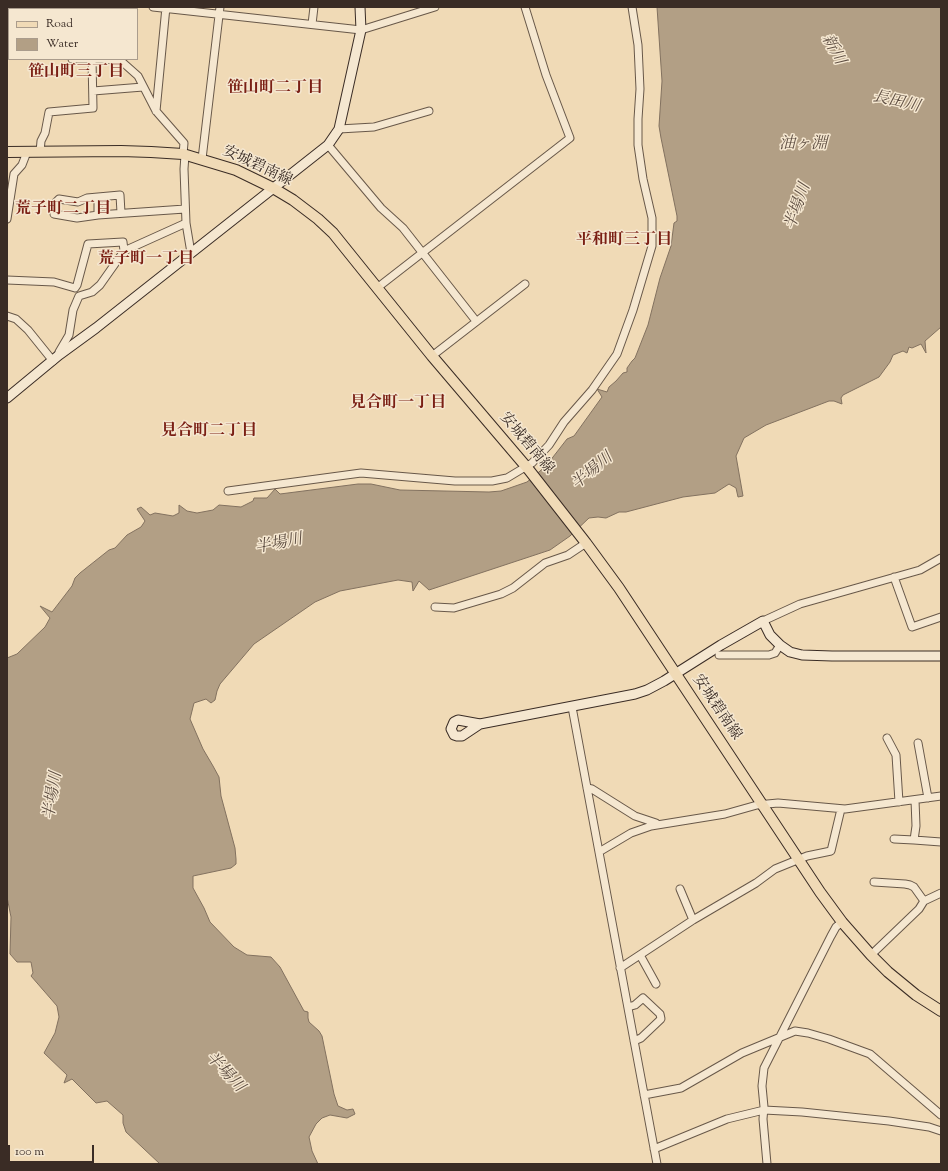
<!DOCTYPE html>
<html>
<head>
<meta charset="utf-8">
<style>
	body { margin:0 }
	#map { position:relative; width:948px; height:1171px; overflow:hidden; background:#f0dab6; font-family:"Sorts Mill Goudy",serif }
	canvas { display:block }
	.frame { position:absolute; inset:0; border:8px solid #3a2c25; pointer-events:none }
	.legend { position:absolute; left:8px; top:8px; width:130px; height:52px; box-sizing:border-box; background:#f5e7d0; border:1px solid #aa9c8c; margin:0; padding:5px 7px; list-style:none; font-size:12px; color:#3a2c25 }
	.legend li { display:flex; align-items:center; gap:8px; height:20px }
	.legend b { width:20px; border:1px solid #aa9c8c }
	.scale { position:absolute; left:8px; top:1145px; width:86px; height:18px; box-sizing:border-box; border:2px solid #3a2c25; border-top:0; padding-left:5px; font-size:12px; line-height:14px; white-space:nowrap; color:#3a2c25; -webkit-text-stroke:3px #f5e7d0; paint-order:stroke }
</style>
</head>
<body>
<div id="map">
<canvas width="948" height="1171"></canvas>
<div class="frame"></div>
<ul class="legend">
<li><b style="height:5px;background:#f0dab6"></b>Road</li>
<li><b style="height:11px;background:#b29f85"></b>Water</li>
</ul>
<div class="scale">100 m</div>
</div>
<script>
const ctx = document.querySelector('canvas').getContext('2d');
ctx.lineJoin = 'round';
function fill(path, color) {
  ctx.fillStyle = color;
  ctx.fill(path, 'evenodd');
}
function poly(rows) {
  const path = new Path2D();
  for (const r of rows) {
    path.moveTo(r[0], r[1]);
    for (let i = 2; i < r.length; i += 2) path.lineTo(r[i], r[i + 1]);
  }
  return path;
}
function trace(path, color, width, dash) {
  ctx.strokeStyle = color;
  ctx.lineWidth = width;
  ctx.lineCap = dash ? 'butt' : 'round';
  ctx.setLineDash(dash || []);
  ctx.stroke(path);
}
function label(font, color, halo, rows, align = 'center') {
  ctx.font = font + ' "Sorts Mill Goudy","Noto Serif JP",serif';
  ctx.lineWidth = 3;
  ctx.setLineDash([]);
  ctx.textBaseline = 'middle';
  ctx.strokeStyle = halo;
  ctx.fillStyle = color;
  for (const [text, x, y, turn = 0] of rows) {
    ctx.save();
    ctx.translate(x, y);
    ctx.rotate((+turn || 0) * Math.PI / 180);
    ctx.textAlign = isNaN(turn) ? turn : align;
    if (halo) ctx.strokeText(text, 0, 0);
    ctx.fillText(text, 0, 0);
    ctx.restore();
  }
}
const water = poly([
	[657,7,941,7,941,327,925,341,926,353,921,344,912,348,909,347,907,353,903,351,893,355,890,362,879,377,843,395,841,398,842,404,834,401,829,401,766,425,744,438,736,456,743,496,738,497,736,488,729,484,715,493,683,497,626,512,619,512,606,518,598,517,589,518,570,536,550,550,429,590,419,581,413,591,412,582,398,580,340,591,315,602,254,644,220,684,217,691,215,700,211,703,206,699,194,703,190,719,203,749,213,766,219,777,221,796,235,848,236,859,236,864,231,868,193,876,193,888,204,908,210,922,234,947,247,955,271,957,280,967,304,1011,308,1012,308,1018,309,1022,319,1031,322,1036,334,1094,338,1106,347,1110,353,1109,355,1114,347,1118,330,1115,322,1118,316,1124,309,1137,312,1151,318,1164,160,1164,126,1132,123,1123,123,1115,107,1101,96,1103,72,1079,64,1083,67,1075,44,1053,55,1033,59,1017,57,1006,31,976,33,973,31,962,17,962,10,954,11,917,7,897,7,658,17,654,45,627,50,618,40,606,52,612,72,586,75,578,80,573,109,550,115,548,127,535,141,527,145,521,137,509,141,507,150,515,155,513,173,516,179,513,179,505,187,511,197,513,213,510,219,505,241,507,253,501,254,498,267,498,275,489,280,494,358,484,371,484,400,490,489,492,501,491,527,482,546,466,567,439,574,436,602,397,597,389,607,392,609,387,616,381,623,373,627,372,627,368,632,361,635,358,648,325,660,278,671,246,674,223,677,221,677,216,661,138,659,126,662,81,657,7]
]);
fill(water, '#b29f85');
trace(water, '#82715f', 1);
const street = poly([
	[153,7,361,30,435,7],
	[92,9,92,7],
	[312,24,314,7],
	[7,49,9,50],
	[72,59,91,59],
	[95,59,120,60,138,76,156,111,184,143,183,154],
	[93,91,143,87],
	[156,111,166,7],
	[339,129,374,127,429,111],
	[328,145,381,208,403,228,476,321],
	[40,152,41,141,45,133,49,112,93,108,92,59],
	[185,155,184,169,186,223,191,253],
	[202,159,220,7],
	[98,198,98,215,185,209],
	[98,215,77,218,54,214,56,202,59,199,78,202,87,198,120,195,121,213],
	[7,219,14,174,22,165,27,152],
	[7,280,54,282,75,288,77,285,88,244,123,242,124,251],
	[377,288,570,138,546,75,525,7],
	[7,316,16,319,28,330,53,361],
	[59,355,59,352,69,335,73,310,79,296,92,292,100,285,124,251,186,223],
	[432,356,525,284],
	[228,491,361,473,455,481,492,481,507,478,532,463,549,445,564,422,592,390,617,354,633,310,652,246,652,218,643,179,638,145,638,119,640,89,638,45,632,7],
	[894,577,912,627,941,617],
	[435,607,454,608,501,594,513,588,545,563,568,555,586,543],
	[763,621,800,604,920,570,941,558],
	[719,655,769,655,775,653,780,645],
	[572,707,657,1164],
	[887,738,896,755,899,802],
	[918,743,928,798],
	[587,788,592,789,635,816,656,823],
	[915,800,916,826,914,840,941,842],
	[894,839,914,840],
	[599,852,631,833,651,826,725,814,757,805,778,803,845,809,941,796],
	[874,882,905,884,910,885,914,887,924,901],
	[680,889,693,920],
	[640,955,656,984],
	[871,955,919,909,924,901,941,893],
	[620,968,693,920,756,883,775,869,807,856,831,851,841,809],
	[628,1007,635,1005,643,998,660,1014,661,1019,641,1038,634,1041],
	[644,1095,681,1088,742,1053,795,1031,808,1033,829,1039,870,1054,941,1115],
	[654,1149,727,1119,764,1110,802,1112,889,1121,929,1127,941,1131],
	[767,1164,763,1119,764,1107,762,1086,764,1068,831,936,836,927,842,922]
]);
const secondary = poly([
	[7,398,59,355,96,328,328,145,339,129,361,30,360,7],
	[480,724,458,720,454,722,451,729,454,735,457,736,462,736,480,724,635,694,647,690,664,681,721,645,763,621,770,635,780,645,790,652,802,655,832,656,941,656]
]);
const primary = poly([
	[7,152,121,151,151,152,183,154,236,170,273,188,293,200,318,219,333,233,432,356,529,470,586,543,619,588,820,892,842,922,871,955,888,972,916,995,941,1011]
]);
trace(street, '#685849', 9);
trace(secondary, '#3a2c25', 11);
trace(primary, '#3a2c25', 12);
trace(street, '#f5e7d0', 7);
trace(secondary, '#f5e7d0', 9);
trace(primary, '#f0dab6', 10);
label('15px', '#3a2c25', '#f5e7d0', [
	["安城碧南線",257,167,25],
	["安城碧南線",526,444,50],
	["安城碧南線",716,708,56]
]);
label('italic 16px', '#5e4e42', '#f5e7d0', [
	["新川",832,50,62],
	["長田川",896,103,13],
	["油ヶ淵",803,145],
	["半場川",799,207,-71],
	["半場川",593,472,-40],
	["半場川",279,545,-11],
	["半場川",54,796,-81],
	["半場川",224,1073,47]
]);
label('bold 16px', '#7a1f14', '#f5e7d0', [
	["笹山町三丁目",76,73],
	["笹山町二丁目",275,89],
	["荒子町二丁目",63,210],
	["平和町三丁目",624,241],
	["荒子町一丁目",146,260],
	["見合町一丁目",398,404],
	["見合町二丁目",209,432]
]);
</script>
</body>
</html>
